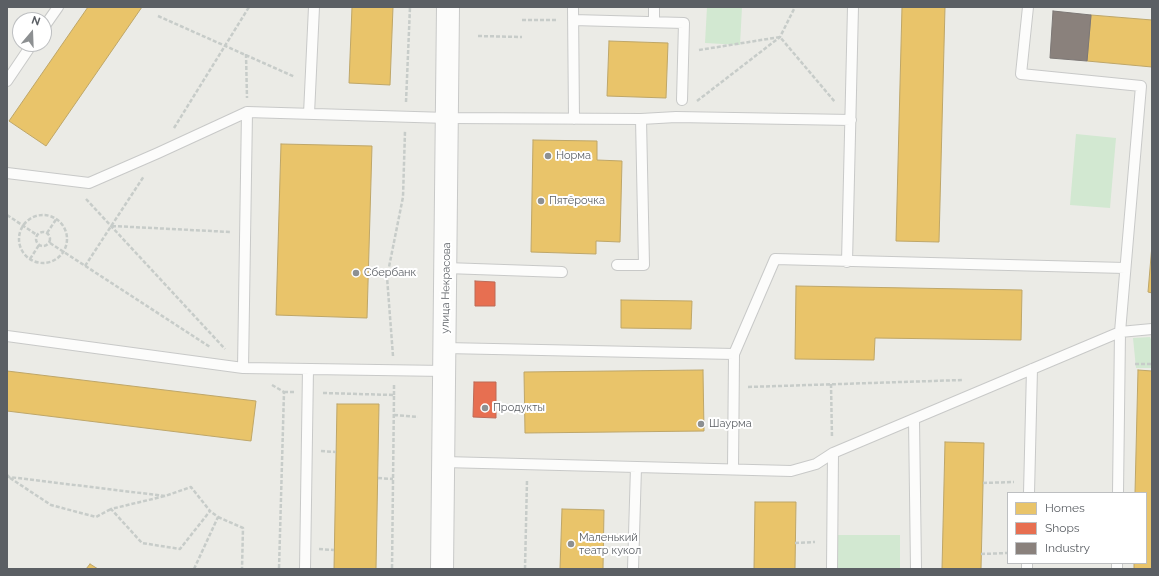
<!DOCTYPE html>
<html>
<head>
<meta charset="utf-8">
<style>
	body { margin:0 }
	#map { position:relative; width:1159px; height:576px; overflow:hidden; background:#ebebe6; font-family:Raleway,sans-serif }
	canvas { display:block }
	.frame { position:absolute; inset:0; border:8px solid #5b5f64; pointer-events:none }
	.legend { position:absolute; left:1007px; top:492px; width:140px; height:72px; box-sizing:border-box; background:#fff; border:1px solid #bdbfc1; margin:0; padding:5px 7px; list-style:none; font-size:12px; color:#5b5f64 }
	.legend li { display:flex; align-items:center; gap:8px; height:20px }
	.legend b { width:20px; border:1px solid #bdbfc1 }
	.north { position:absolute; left:12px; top:12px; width:40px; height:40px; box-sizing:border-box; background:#fff; border:1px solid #bdbfc1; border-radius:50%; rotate:19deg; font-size:11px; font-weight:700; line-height:16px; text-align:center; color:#5b5f64 }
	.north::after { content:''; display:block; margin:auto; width:14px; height:18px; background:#8d9092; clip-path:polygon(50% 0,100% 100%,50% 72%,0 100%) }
</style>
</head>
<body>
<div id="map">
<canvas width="1159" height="576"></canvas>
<div class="frame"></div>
<ul class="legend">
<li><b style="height:11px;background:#e9c46a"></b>Homes</li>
<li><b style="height:11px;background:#e76f51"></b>Shops</li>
<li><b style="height:11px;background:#8a817c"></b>Industry</li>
</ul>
<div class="north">N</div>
</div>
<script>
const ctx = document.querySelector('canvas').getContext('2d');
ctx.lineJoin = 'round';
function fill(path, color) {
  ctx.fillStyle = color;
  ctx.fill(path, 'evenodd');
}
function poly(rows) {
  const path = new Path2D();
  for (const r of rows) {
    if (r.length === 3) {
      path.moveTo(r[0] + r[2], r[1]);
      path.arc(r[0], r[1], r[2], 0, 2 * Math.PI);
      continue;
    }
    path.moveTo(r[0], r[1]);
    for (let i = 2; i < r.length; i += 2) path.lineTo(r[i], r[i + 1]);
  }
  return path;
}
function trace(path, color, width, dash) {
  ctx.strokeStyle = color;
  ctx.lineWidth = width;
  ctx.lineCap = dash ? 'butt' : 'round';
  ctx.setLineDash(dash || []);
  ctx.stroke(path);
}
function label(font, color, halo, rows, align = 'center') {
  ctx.font = font + ' Raleway,sans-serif';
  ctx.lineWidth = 4;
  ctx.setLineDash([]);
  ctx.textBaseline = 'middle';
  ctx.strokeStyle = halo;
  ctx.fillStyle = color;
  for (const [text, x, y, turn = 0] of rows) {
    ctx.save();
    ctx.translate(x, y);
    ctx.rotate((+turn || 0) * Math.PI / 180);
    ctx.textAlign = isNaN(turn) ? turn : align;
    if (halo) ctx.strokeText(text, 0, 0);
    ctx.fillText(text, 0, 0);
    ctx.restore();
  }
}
fill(poly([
	[707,7,742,7,740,45,705,43],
	[1076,134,1116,138,1110,208,1070,205],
	[1150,337,1152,342,1152,368,1136,368,1133,338],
	[838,535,900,535,900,569,838,569]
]), '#d2e8d1');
const homes = poly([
	[88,7,142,7,46,146,9,121,88,7],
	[352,7,393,7,390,85,349,83,352,7],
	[902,7,945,7,939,242,896,241,902,7],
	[1091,15,1152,20,1152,67,1087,61,1091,15],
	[609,41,668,43,666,98,607,96,609,41],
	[533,140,597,141,597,160,622,161,620,242,596,241,596,254,531,252,533,140],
	[281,144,372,146,367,318,276,315,281,144],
	[1152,245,1152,293,1148,292,1152,245],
	[796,286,1022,290,1021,340,875,338,874,360,795,359,796,286],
	[621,300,692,301,691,329,621,328,621,300],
	[703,370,704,431,525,433,524,372,703,370],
	[1138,370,1152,371,1152,569,1134,569,1134,563,1146,563,1146,493,1135,493,1138,370],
	[7,371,256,401,251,441,7,411,7,371],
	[337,404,379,404,376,569,334,569,337,404],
	[945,442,984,443,981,569,942,569,945,442],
	[755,502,796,502,795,569,754,569,755,502],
	[562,509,604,510,603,569,560,569,562,509],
	[90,564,98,569,86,569,90,564]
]);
fill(homes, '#e9c46a');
trace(homes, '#bea668', 1);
const shops = poly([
	[475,281,495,282,495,306,475,306,475,281],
	[474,382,496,382,496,418,473,417,474,382]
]);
fill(shops, '#e76f51');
trace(shops, '#bd6a57', 1);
const industry = poly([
	[1053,11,1091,15,1087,61,1050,58,1053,11]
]);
fill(industry, '#8a817c');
trace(industry, '#7c7775', 1);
const service = poly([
	[573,7,574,119],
	[1028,7,1021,74,1141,86,1120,332,1118,493],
	[573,20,684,23,682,100],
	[654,22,654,7],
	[44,27,58,7],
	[7,81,32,44],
	[247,112,243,368,445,371],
	[309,114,314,7],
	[7,173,89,183,158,153,247,112,448,118,641,119,676,117,851,120],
	[847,262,853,7],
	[617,265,644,265,641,119],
	[446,268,562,272],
	[7,336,243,368],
	[445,348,734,354,775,259,1125,268],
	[914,419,916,569],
	[444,462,791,471,816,464,833,453,1120,332,1152,329],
	[733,469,734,354],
	[1029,493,1032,369],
	[305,569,308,369],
	[633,569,636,467],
	[832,569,833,453],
	[1027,569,1027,563],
	[1117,569,1117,563]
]);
const tertiary = poly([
	[442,569,448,7]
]);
trace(service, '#c8c9c8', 12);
trace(tertiary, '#c8c9c8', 24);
trace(poly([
	[158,16,295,77],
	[522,20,558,20],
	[478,36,522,37],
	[699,50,780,37,835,102],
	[246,54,247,98],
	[697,101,780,37,795,7],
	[406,102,410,7],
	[174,128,249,7],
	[86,199,225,349],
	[43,239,24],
	[7,215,37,235],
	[112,226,231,232],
	[43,239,7],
	[47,233,57,218],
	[50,243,210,347],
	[30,259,39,245],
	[85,266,144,176],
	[393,356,387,277,403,197,405,131],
	[1135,364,1152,364],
	[831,384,832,438],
	[272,385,284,392,279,569],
	[748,387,963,380],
	[284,392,294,392],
	[323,393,394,395,392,569],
	[394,395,394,385],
	[394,415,418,417],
	[321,451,336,452],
	[7,475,9,477,165,496,191,487,210,511,180,549,142,543,111,509,165,496],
	[10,478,51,505,96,517,111,509],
	[378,478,393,479],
	[983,483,1014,482],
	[218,517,243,528,242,569],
	[795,543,815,542],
	[319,549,334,550],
	[981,554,1008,553],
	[194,569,218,517,210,511],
	[525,569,527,480]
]), '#c7ccc9', 2.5, [4, 2]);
trace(service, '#fcfcfb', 10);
trace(tertiary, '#fcfcfb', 22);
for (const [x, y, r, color] of [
	[548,156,4,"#8d9092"],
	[541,201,4,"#8d9092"],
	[356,273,4,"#8d9092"],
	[485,408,4,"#8d9092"],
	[701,424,4,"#8d9092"],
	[571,544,4,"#8d9092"]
]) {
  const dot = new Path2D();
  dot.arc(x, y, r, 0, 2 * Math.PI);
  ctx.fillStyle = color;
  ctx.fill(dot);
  trace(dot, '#fff', 1.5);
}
label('11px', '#5b5f64', '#fff', [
	["Норма",556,156],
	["Пятёрочка",549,201],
	["Сбербанк",364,273],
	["Продукты",493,408],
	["Шаурма",709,424],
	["Маленький",579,538],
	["театр кукол",579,551]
], 'left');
label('11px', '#5b5f64', '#fff', [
	["улица Некрасова",446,288,-89]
]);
</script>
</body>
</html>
